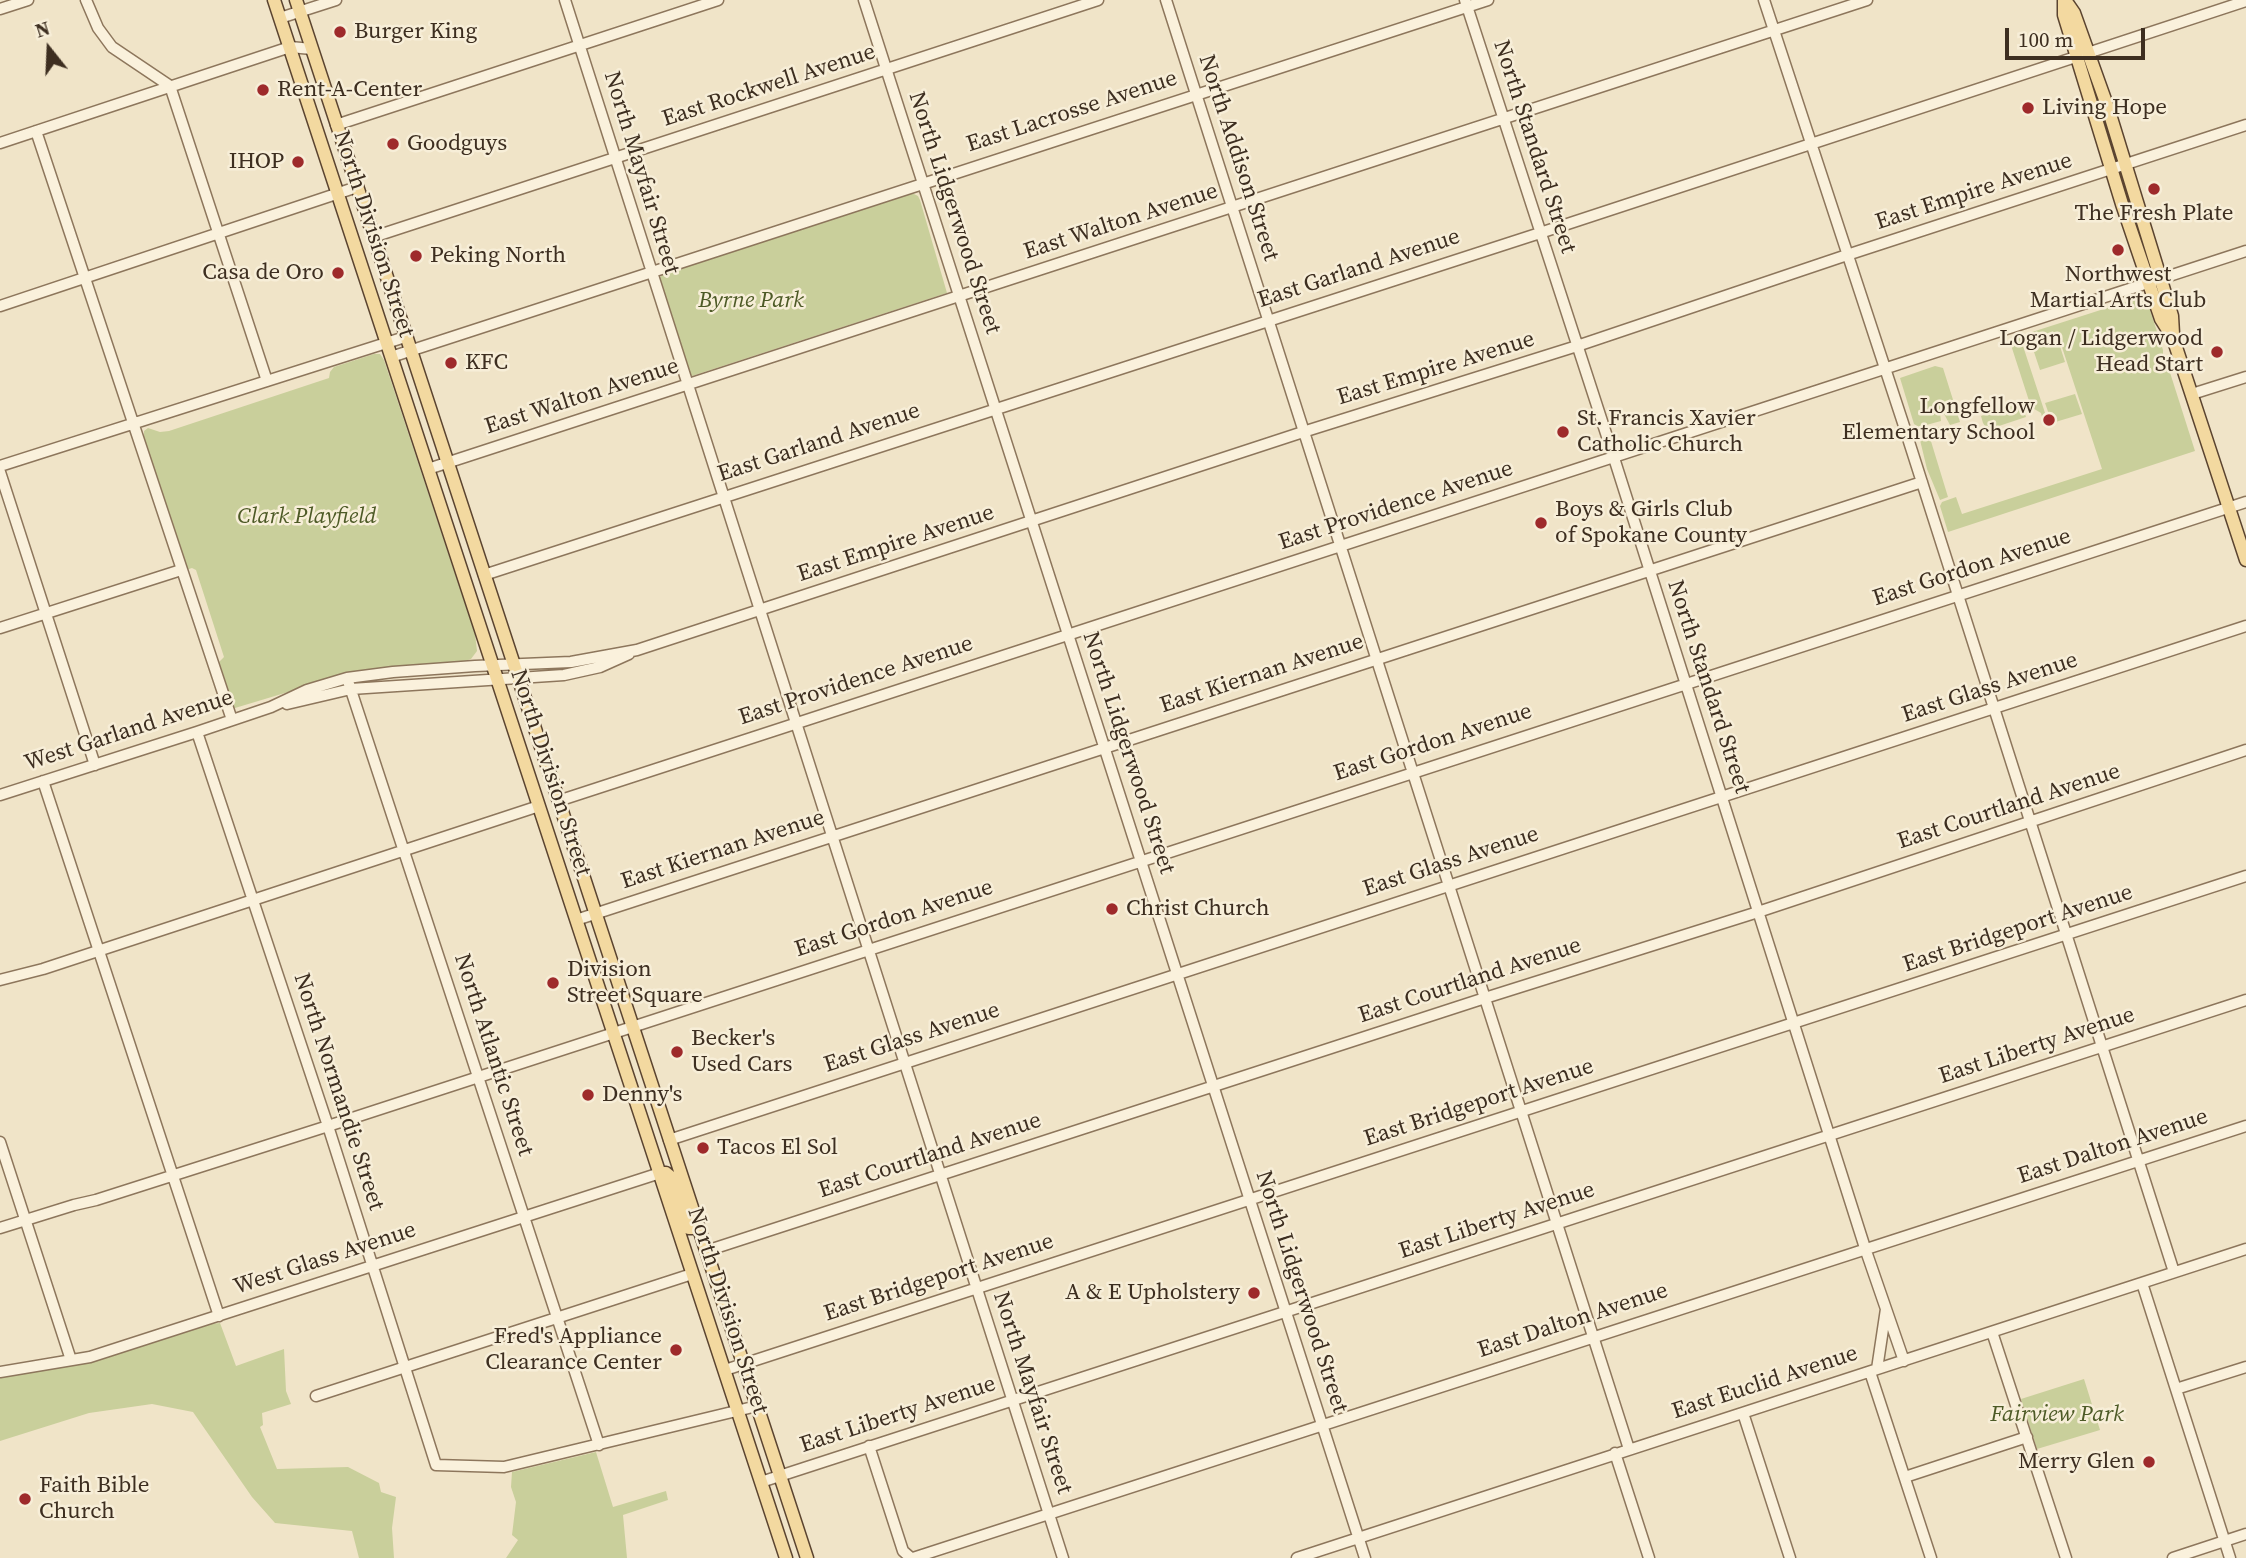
<!DOCTYPE html>
<html>
<head>
<meta charset="utf-8">
<style>
	body { margin:0 }
	#map { position:relative; width:2246px; height:1558px; overflow:hidden; background:#f0e4c8; font-family:"Source Serif 4",serif }
	canvas { display:block }
	.north { position:absolute; left:14px; top:14px; width:70px; height:70px; -webkit-text-stroke:5px #f7eed8; paint-order:stroke; rotate:342deg; font-size:19px; font-weight:700; line-height:28px; text-align:center; color:#3d2e20 }
	.north::after { content:''; display:block; margin:auto; width:24px; height:32px; background:#3d2e20; clip-path:polygon(50% 0,100% 100%,50% 72%,0 100%) }
	.scale { position:absolute; left:2005px; top:28px; width:140px; height:32px; box-sizing:border-box; border:4px solid #3d2e20; border-top:0; padding-left:9px; font-size:21px; line-height:24px; white-space:nowrap; color:#3d2e20; -webkit-text-stroke:5px #f7eed8; paint-order:stroke }
</style>
</head>
<body>
<div id="map">
<canvas width="2246" height="1558"></canvas>
<div class="north">N</div>
<div class="scale">100 m</div>
</div>
<script>
const ctx = document.querySelector('canvas').getContext('2d');
ctx.lineJoin = 'round';
function fill(path, color) {
  ctx.fillStyle = color;
  ctx.fill(path, 'evenodd');
}
function poly(rows) {
  const path = new Path2D();
  for (const r of rows) {
    path.moveTo(r[0], r[1]);
    for (let i = 2; i < r.length; i += 2) path.lineTo(r[i], r[i + 1]);
  }
  return path;
}
function trace(path, color, width, dash) {
  ctx.strokeStyle = color;
  ctx.lineWidth = width;
  ctx.lineCap = dash ? 'butt' : 'round';
  ctx.setLineDash(dash || []);
  ctx.stroke(path);
}
function label(font, color, halo, rows, align = 'center') {
  ctx.font = font + ' "Source Serif 4",serif';
  ctx.lineWidth = 5;
  ctx.setLineDash([]);
  ctx.textBaseline = 'middle';
  ctx.strokeStyle = halo;
  ctx.fillStyle = color;
  for (const [text, x, y, turn = 0] of rows) {
    ctx.save();
    ctx.translate(x, y);
    ctx.rotate((+turn || 0) * Math.PI / 180);
    ctx.textAlign = isNaN(turn) ? turn : align;
    if (halo) ctx.strokeText(text, 0, 0);
    ctx.fillText(text, 0, 0);
    ctx.restore();
  }
}
fill(poly([
	[912,193,918,196,920,200,947,293,695,375,692,376,689,372,660,285,660,277,663,274],
	[2142,297,2148,304,2163,350,2163,359,2166,360,2195,451,1948,532,1940,506,1942,502,1956,497,1962,514,2102,469,2058,335,2031,343,2029,333,2138,298,2140,301,2143,300],
	[2021,337,2025,338,2027,344,2023,346,2046,416,2042,417,2041,413,2031,407,2010,342],
	[2057,337,2065,362,2040,370,2032,346],
	[374,354,380,354,384,360,475,634,477,651,471,659,462,662,391,667,348,674,235,708,232,706,217,664,224,657,196,570,192,568,186,570,144,439,144,431,148,428,160,432,169,431,329,378,330,372,334,367],
	[1935,366,1943,368,1960,422,1950,425,1943,412,1940,413,1941,421,1919,427,1914,424,1900,378],
	[2075,394,2082,414,2052,423,2045,403],
	[2021,402,2026,417,1993,428,1985,426,1983,423,1981,416],
	[1938,427,1944,428,1946,432,1930,438,1948,497,1940,500,1927,469,1920,440,1926,431],
	[220,1323,236,1366,284,1349,286,1391,291,1404,262,1413,263,1425,260,1427,277,1469,348,1467,379,1483,381,1492,396,1497,392,1528,394,1558,359,1558,352,1531,275,1523,252,1497,193,1412,152,1404,89,1413,0,1441,0,1377,85,1363,209,1324],
	[2084,1379,2100,1430,2037,1449,2021,1399],
	[596,1452,613,1507,666,1491,668,1500,623,1515,627,1558,506,1558,518,1540,512,1535,516,1502,511,1487,512,1472]
]), '#c9cf9b');
const minor = poly([
	[86,0,98,28,112,47,170,86,267,381],
	[565,0,1063,1558],
	[864,0,1365,1558],
	[1166,0,1629,1449],
	[1465,0,1614,458,1866,1251,1904,1361],
	[1764,0,1904,426,2174,1272],
	[0,9,28,0],
	[280,18,336,0],
	[336,125,718,0],
	[36,131,232,720],
	[0,143,290,47,312,49],
	[373,237,1098,0],
	[0,306,357,187],
	[391,357,1488,0],
	[2192,394,2246,377],
	[0,466,405,337],
	[428,469,1867,0],
	[0,472,95,765],
	[484,575,1540,233,2246,1],
	[0,628,181,570],
	[347,678,599,1445],
	[287,704,351,689,564,675,600,667,629,654],
	[197,732,328,1126,436,1465,504,1467,757,1406],
	[43,781,219,1316],
	[0,795,197,732,271,707,307,690,347,678,393,672,475,666,571,662,637,650,1303,432,1577,346,1847,255,2246,125],
	[558,801,2246,251],
	[576,920,1922,482],
	[0,980,43,969,539,806],
	[669,1140,2246,626],
	[0,1142,71,1360],
	[0,1228,74,1205,96,1200,328,1126,2246,502],
	[706,1251,1485,998,1758,912,2246,750],
	[2142,1283,2230,1558],
	[1992,1332,2066,1558],
	[1877,1369,1886,1309],
	[725,1370,2246,876],
	[0,1372,90,1357,660,1173],
	[1870,1372,1931,1558],
	[2176,1389,2246,1367],
	[316,1396,692,1274],
	[1743,1413,1790,1558],
	[869,1446,903,1551,911,1558],
	[1615,1453,1649,1558],
	[1905,1477,2027,1437],
	[761,1482,2246,1000],
	[913,1558,2246,1126],
	[1297,1558,2246,1249],
	[2173,1558,2246,1534]
]);
const major = poly([
	[274,0,786,1558],
	[296,0,807,1558],
	[2064,0,2064,15,2122,204,2161,319,2173,338,2246,560],
	[2065,0,2074,13,2108,108,2172,316,2173,334],
	[660,1173,666,1173,672,1178,689,1228,699,1228]
]);
trace(minor, '#8d765c', 13);
trace(major, '#5b4430', 15);
trace(minor, '#faf1dc', 10);
trace(major, '#f3d9a0', 12);
for (const [x, y, r, color] of [
	[340,32,7,"#9e2a2b"],
	[263,90,7,"#9e2a2b"],
	[2028,108,7,"#9e2a2b"],
	[393,144,7,"#9e2a2b"],
	[298,162,7,"#9e2a2b"],
	[2154,189,7,"#9e2a2b"],
	[2118,250,7,"#9e2a2b"],
	[416,256,7,"#9e2a2b"],
	[338,273,7,"#9e2a2b"],
	[2217,352,7,"#9e2a2b"],
	[451,363,7,"#9e2a2b"],
	[2049,420,7,"#9e2a2b"],
	[1563,432,7,"#9e2a2b"],
	[1541,523,7,"#9e2a2b"],
	[1112,909,7,"#9e2a2b"],
	[553,983,7,"#9e2a2b"],
	[677,1052,7,"#9e2a2b"],
	[588,1095,7,"#9e2a2b"],
	[703,1148,7,"#9e2a2b"],
	[1254,1293,7,"#9e2a2b"],
	[676,1350,7,"#9e2a2b"],
	[2149,1462,7,"#9e2a2b"],
	[25,1499,7,"#9e2a2b"]
]) {
  const dot = new Path2D();
  dot.arc(x, y, r, 0, 2 * Math.PI);
  ctx.fillStyle = color;
  ctx.fill(dot);
  trace(dot, '#f7eed8', 2.5);
}
label('23px', '#3d2e20', '#f7eed8', [
	["Burger King",354,32],
	["Rent-A-Center",277,90],
	["Living Hope",2042,108],
	["Goodguys",407,144],
	["IHOP",284,162,"right"],
	["The Fresh Plate",2154,214,"center"],
	["Peking North",430,256],
	["Casa de Oro",324,273,"right"],
	["Northwest",2118,275,"center"],
	["Martial Arts Club",2118,301,"center"],
	["Logan / Lidgerwood",2203,339,"right"],
	["Head Start",2203,365,"right"],
	["KFC",465,363],
	["Longfellow",2035,407,"right"],
	["Elementary School",2035,433,"right"],
	["St. Francis Xavier",1577,419],
	["Catholic Church",1577,445],
	["Boys & Girls Club",1555,510],
	["of Spokane County",1555,536],
	["Christ Church",1126,909],
	["Division",567,970],
	["Street Square",567,996],
	["Becker's",691,1039],
	["Used Cars",691,1065],
	["Denny's",602,1095],
	["Tacos El Sol",717,1148],
	["A & E Upholstery",1240,1293,"right"],
	["Fred's Appliance",662,1337,"right"],
	["Clearance Center",662,1363,"right"],
	["Merry Glen",2135,1462,"right"],
	["Faith Bible",39,1486],
	["Church",39,1512]
], 'left');
label('23px', '#3d2e20', '#f7eed8', [
	["East Rockwell Avenue",769,86,-18],
	["East Lacrosse Avenue",1072,112,-18],
	["North Standard Street",1534,147,72],
	["North Addison Street",1238,158,72],
	["North Mayfair Street",641,173,73],
	["East Empire Avenue",1974,192,-18],
	["North Lidgerwood Street",954,213,72],
	["East Walton Avenue",1121,222,-18],
	["North Division Street",373,234,72],
	["East Garland Avenue",1359,269,-18],
	["East Empire Avenue",1436,369,-17],
	["East Walton Avenue",582,397,-18],
	["East Garland Avenue",819,443,-18],
	["East Providence Avenue",1396,506,-18],
	["East Empire Avenue",896,544,-18],
	["East Gordon Avenue",1972,568,-18],
	["East Kiernan Avenue",1262,674,-18],
	["East Providence Avenue",856,681,-18],
	["North Standard Street",1708,687,72],
	["East Glass Avenue",1990,688,-18],
	["West Garland Avenue",129,731,-18],
	["East Gordon Avenue",1433,743,-18],
	["North Lidgerwood Street",1128,753,72],
	["North Division Street",550,773,72],
	["East Courtland Avenue",2009,807,-18],
	["East Kiernan Avenue",723,850,-18],
	["East Glass Avenue",1451,862,-18],
	["East Gordon Avenue",894,919,-18],
	["East Bridgeport Avenue",2018,929,-18],
	["East Courtland Avenue",1470,981,-18],
	["East Glass Avenue",912,1038,-18],
	["East Liberty Avenue",2037,1046,-18],
	["North Atlantic Street",493,1055,72],
	["North Normandie Street",338,1092,72],
	["East Bridgeport Avenue",1479,1103,-18],
	["East Dalton Avenue",2113,1147,-18],
	["East Courtland Avenue",930,1156,-18],
	["East Liberty Avenue",1497,1221,-18],
	["West Glass Avenue",325,1259,-18],
	["East Bridgeport Avenue",939,1278,-18],
	["North Lidgerwood Street",1301,1292,72],
	["North Division Street",727,1311,72],
	["East Dalton Avenue",1573,1321,-18],
	["East Euclid Avenue",1765,1383,-18],
	["North Mayfair Street",1032,1393,72],
	["East Liberty Avenue",898,1415,-18]
]);
label('italic 23px', '#4d5a26', '#f7eed8', [
	["Byrne Park",751,301],
	["Clark Playfield",307,517],
	["Fairview Park",2057,1415]
]);
</script>
</body>
</html>
